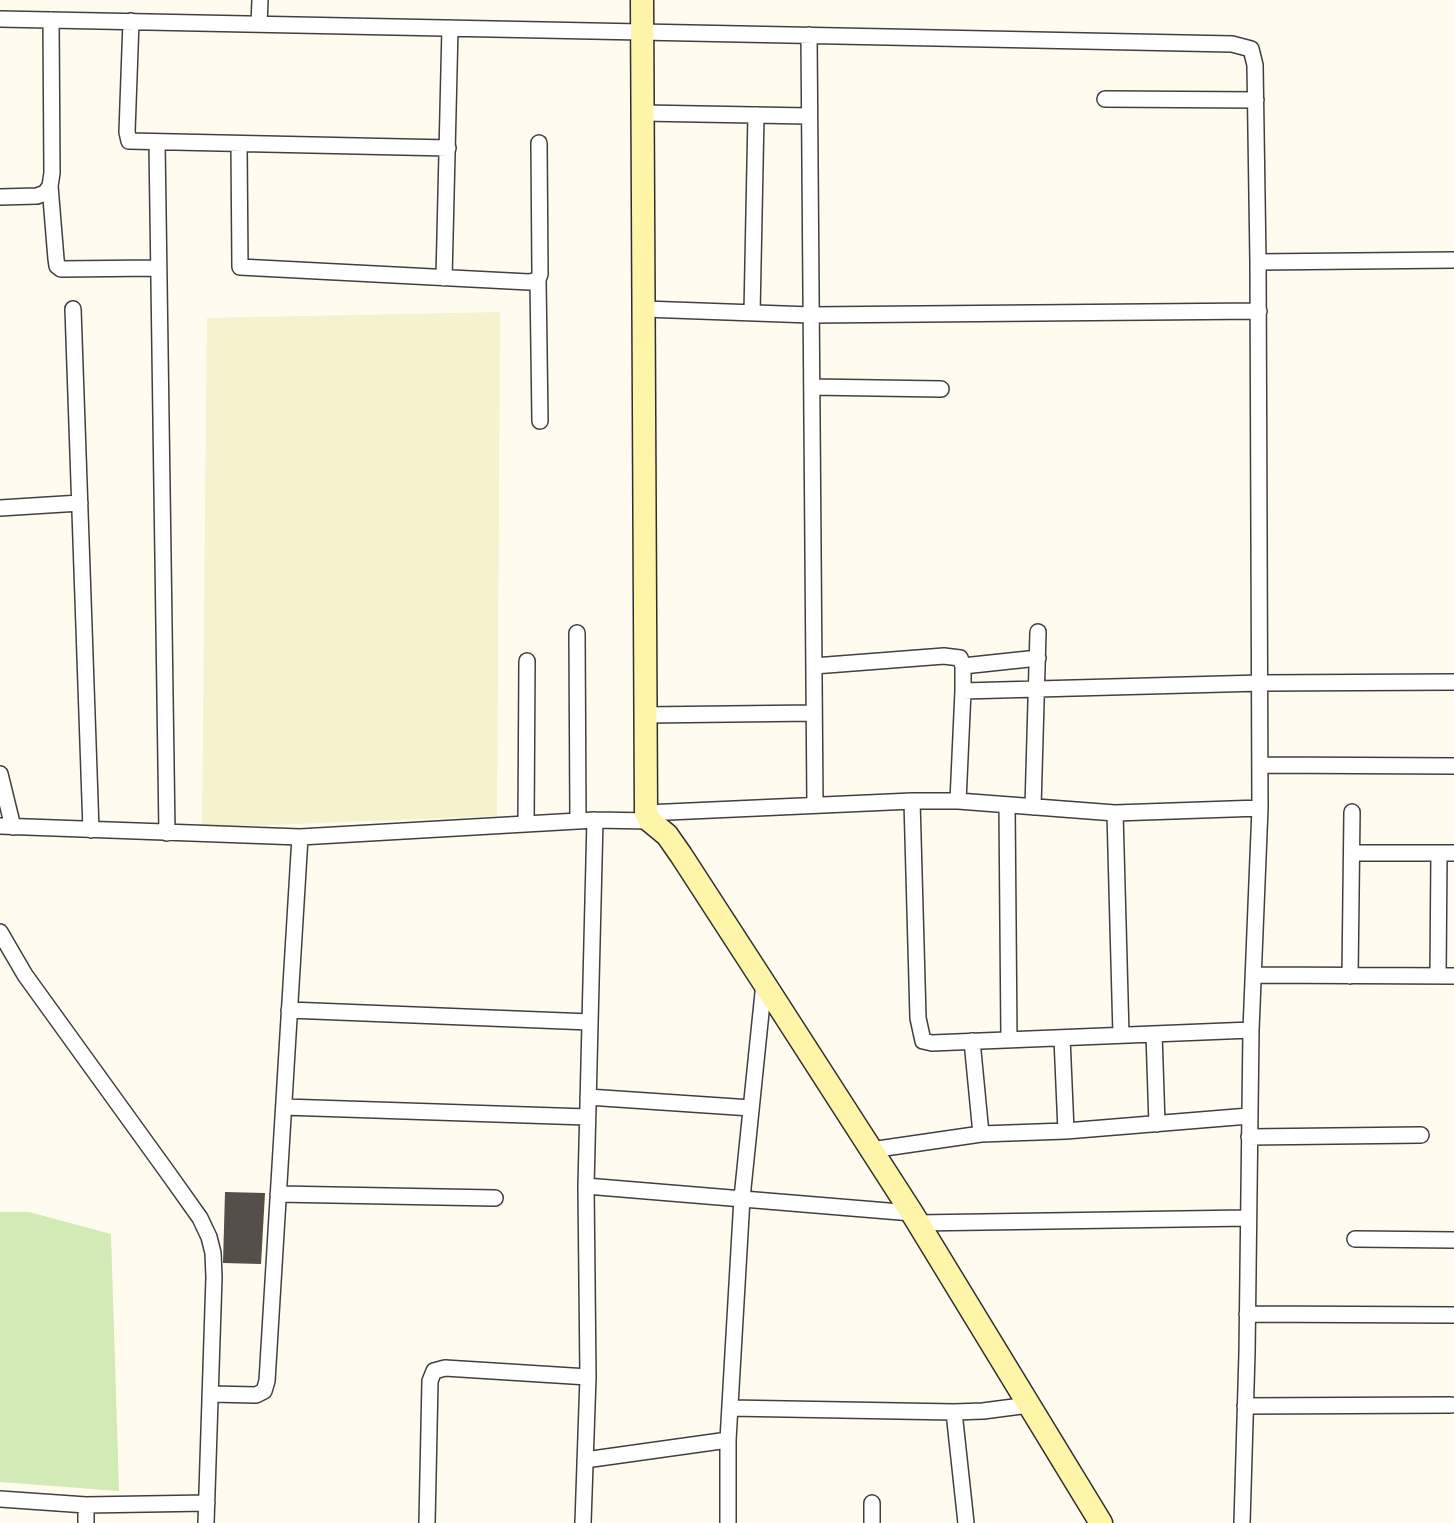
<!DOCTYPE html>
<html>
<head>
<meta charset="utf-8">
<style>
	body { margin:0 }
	canvas { display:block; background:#fffbee }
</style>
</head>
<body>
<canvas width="1454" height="1523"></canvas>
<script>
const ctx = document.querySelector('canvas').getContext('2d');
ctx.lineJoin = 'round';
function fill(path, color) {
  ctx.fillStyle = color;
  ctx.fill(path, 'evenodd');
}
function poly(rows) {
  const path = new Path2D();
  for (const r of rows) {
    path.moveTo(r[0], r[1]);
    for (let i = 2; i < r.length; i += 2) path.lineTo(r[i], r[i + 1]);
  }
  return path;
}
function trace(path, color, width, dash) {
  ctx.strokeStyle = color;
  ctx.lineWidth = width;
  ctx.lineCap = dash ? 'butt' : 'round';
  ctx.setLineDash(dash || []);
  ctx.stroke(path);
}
fill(poly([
	[500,312,497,816,243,826,202,825,207,318]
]), '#f6f2cd');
fill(poly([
	[0,1212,29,1212,111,1234,119,1491,0,1482]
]), '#d2ebb6');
fill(poly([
	[225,1192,265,1193,261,1264,223,1263]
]), '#564e49');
const street = poly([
	[0,19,1232,44,1251,49,1255,65,1258,262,1260,808],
	[131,21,127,132,129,141,448,148],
	[259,24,260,0],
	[809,35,815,805],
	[1105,99,1256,100],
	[643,113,809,116],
	[157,143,167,833],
	[239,145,240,267,529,282,538,280,540,274,539,143],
	[50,186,56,259,57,266,61,269,158,268],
	[0,197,37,196,45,193,50,186,52,173,51,20],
	[1258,262,1454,260],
	[444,278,450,28],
	[538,280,540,421],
	[73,309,91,830],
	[644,309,811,315,1259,311],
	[752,313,756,115],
	[812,387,941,389],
	[0,508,80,503],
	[577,633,578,821],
	[814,666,944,656,960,658,963,666,963,691,958,801],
	[963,666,1038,658],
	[963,691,1260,683,1454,682],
	[645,715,814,713],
	[1260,765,1454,766],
	[0,774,13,827],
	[912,801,918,1018,923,1041,932,1043,1251,1030],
	[1007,805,1009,1040],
	[1033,807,1038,632],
	[646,813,912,801,958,801,1115,813,1260,808,1251,1030,1247,1353,1242,1523],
	[1115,813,1121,1035],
	[526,824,527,661],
	[0,826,300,837,595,820,650,821],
	[1352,853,1454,853],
	[0,932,25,975,168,1173,200,1218,209,1237,213,1253,214,1277,206,1523],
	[1254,975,1454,976],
	[1350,976,1352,812],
	[1438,976,1439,853],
	[289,1010,590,1022],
	[1154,1034,1157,1124],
	[1062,1038,1066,1131],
	[972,1041,981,1134],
	[588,1097,751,1108],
	[284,1107,587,1117],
	[1249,1137,1421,1135],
	[871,1150,981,1134,1066,1131,1249,1116],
	[586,1186,912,1213],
	[278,1194,495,1198],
	[917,1223,1247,1218],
	[1355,1239,1454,1240],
	[1247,1314,1454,1315],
	[588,1377,586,1186,595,820],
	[211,1394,256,1395,264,1391,267,1381,300,837],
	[1245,1406,1451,1405],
	[730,1408,954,1412,983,1411,1029,1405],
	[954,1412,966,1523],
	[585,1460,728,1440],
	[0,1499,86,1505,207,1503],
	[872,1503,872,1523],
	[86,1523,86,1505],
	[427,1523,430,1381,434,1371,445,1368,588,1377,583,1523],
	[728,1523,728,1440,742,1198,764,983]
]);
const secondary = poly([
	[642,0,646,813,650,821,667,835,681,855,764,983,912,1213,1101,1523]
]);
trace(street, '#404040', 18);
trace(secondary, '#2f2f2f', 25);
trace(street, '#fff', 15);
trace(secondary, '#fff5a9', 22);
</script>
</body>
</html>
